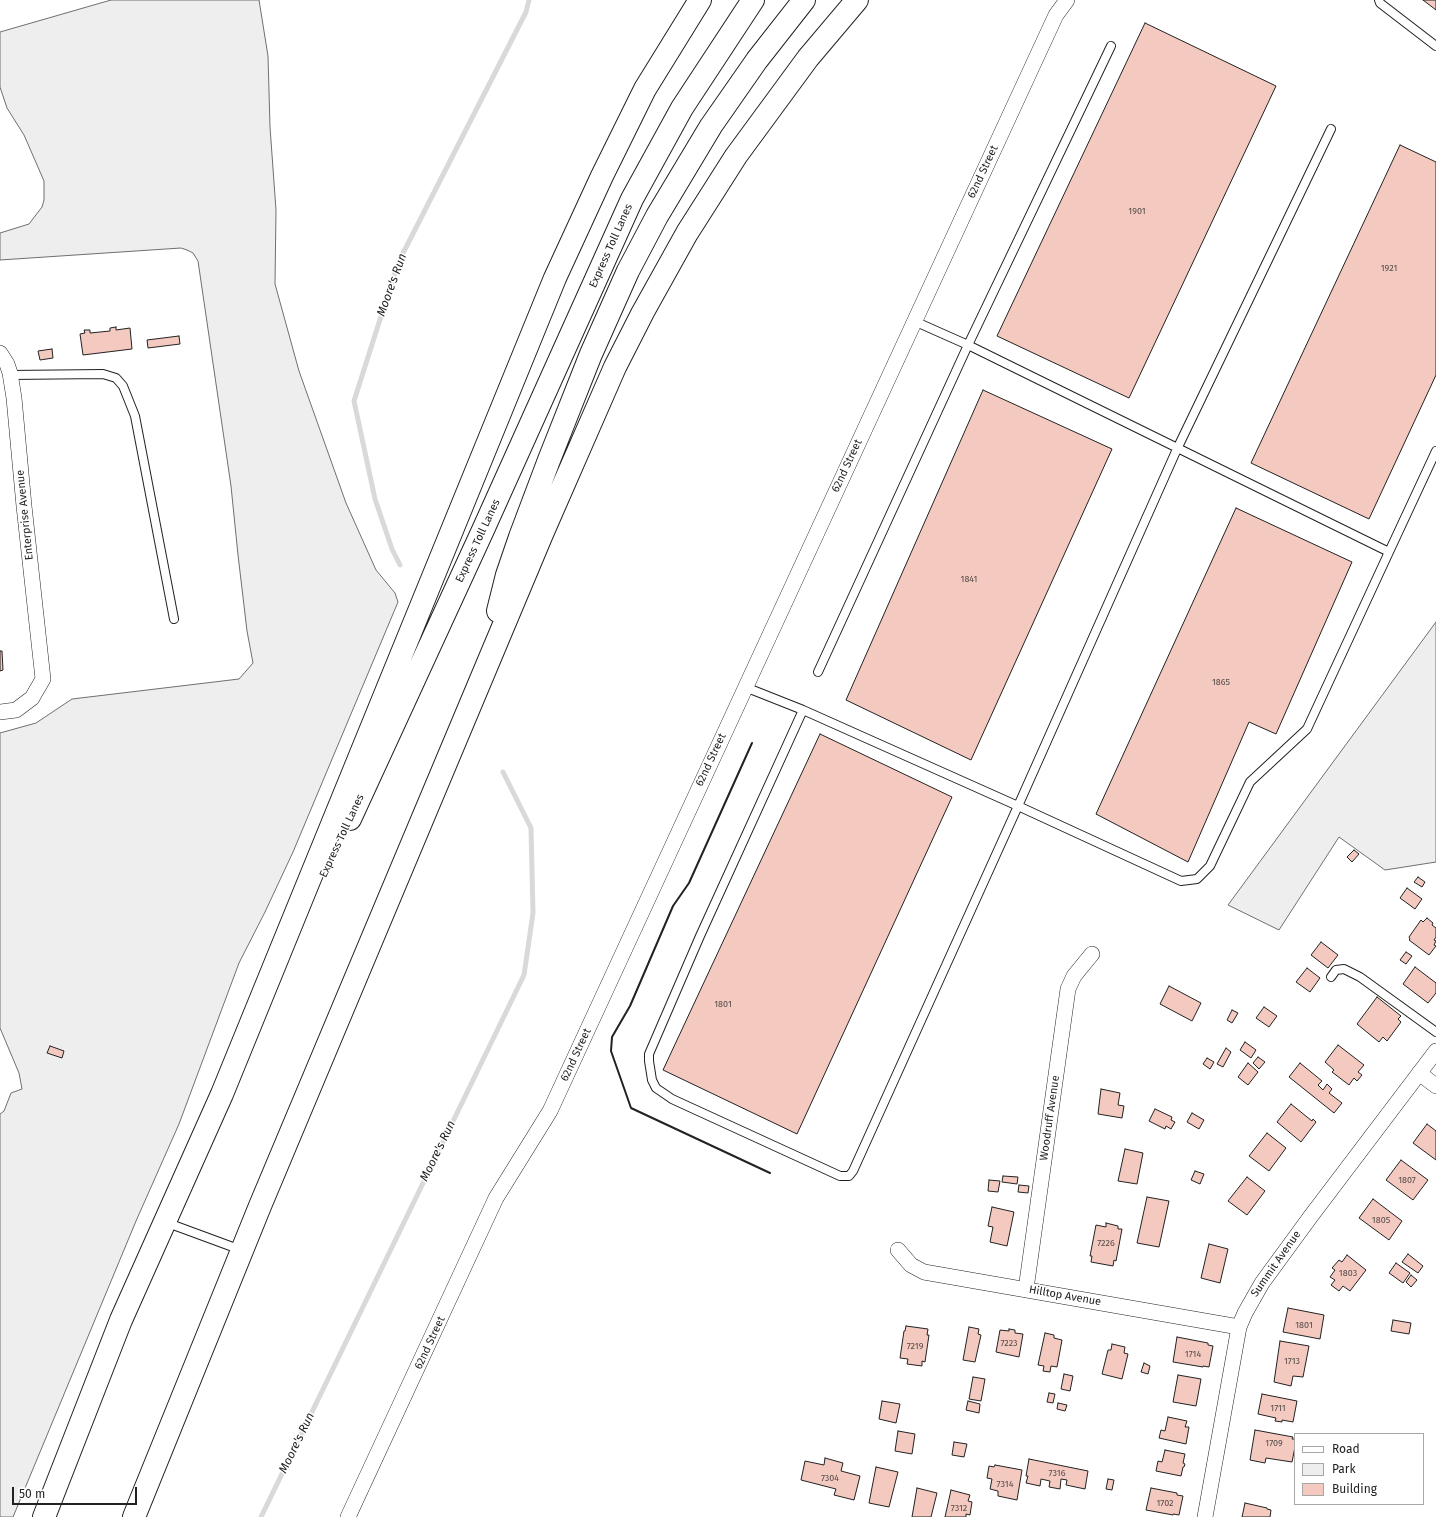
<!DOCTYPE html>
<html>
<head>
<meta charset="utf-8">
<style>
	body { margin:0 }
	#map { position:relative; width:1436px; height:1517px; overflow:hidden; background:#fff; font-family:"Fira Sans",sans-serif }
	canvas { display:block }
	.legend { position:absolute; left:1294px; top:1433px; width:130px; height:72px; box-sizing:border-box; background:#fff; border:1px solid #a7a7a7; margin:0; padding:5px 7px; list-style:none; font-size:12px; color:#222 }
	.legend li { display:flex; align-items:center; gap:8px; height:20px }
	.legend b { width:20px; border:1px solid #a7a7a7 }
	.scale { position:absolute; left:12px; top:1487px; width:125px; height:18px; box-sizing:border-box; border:2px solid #222; border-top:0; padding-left:5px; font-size:12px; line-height:14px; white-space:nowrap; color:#222; -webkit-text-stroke:3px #fff; paint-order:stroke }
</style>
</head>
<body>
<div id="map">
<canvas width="1436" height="1517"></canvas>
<ul class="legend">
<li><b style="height:5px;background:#fff"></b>Road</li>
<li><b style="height:11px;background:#eee"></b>Park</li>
<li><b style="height:11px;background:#f3c9c0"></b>Building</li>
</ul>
<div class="scale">50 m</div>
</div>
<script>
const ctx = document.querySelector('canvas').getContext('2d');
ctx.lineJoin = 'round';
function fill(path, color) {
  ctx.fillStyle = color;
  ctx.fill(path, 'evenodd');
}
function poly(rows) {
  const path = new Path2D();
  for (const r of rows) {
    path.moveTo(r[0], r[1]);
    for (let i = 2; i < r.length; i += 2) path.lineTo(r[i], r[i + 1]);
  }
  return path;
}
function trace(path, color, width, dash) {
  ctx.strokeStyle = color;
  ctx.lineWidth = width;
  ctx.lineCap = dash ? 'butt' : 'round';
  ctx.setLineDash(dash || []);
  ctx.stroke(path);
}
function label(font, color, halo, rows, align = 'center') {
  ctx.font = font + ' "Fira Sans",sans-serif';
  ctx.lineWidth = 3;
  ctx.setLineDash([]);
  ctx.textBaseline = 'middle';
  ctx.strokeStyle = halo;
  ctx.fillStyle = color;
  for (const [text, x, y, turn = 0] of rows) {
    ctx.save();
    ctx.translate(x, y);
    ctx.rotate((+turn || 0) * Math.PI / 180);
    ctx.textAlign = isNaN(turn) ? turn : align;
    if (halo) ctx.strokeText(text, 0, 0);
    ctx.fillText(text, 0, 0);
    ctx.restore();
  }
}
const green = poly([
	[111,0,259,0,268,56,270,127,276,210,275,284,299,371,346,503,376,570,395,593,398,602,293,852,265,912,239,963,179,1124,136,1221,13,1517,0,1517,0,1114,4,1111,11,1093,22,1089,19,1073,0,1028,0,733,36,723,72,699,239,679,253,663,247,631,238,555,231,486,198,261,193,253,187,250,181,248,0,260,0,233,29,224,42,207,44,200,44,181,24,135,7,108,0,87,0,32,111,0],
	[1436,622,1436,862,1385,870,1339,837,1279,930,1228,905,1436,622]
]);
fill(green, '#eee');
trace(green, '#6f6f6f', 1);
trace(poly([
	[400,565,392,549,375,499,354,401,398,263,526,12,529,0],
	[261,1517,524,975,533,913,531,828,503,772]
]), '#d9d9d9', 5);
const building = poly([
	[1423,0,1436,0,1436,10,1423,0],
	[1145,23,1276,86,1129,398,997,336,1145,23],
	[1400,145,1436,162,1436,375,1369,519,1251,463,1400,145],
	[116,327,116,330,130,328,132,349,83,355,80,334,85,333,84,330,90,330,90,333,110,331,110,328,116,327],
	[179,336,180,344,148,348,147,340,179,336],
	[52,349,53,358,40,360,38,351,52,349],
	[983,390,1112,449,971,760,846,700,983,390],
	[1236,508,1352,562,1276,734,1249,722,1188,862,1096,814,1236,508],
	[0,651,2,651,3,670,0,671,0,651],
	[820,734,952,797,797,1134,663,1070,820,734],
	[1354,850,1359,854,1352,862,1347,857,1354,850],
	[1418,877,1425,882,1422,887,1414,882,1418,877],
	[1407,888,1422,899,1415,909,1400,898,1407,888],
	[1427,918,1433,923,1432,925,1436,928,1436,937,1434,940,1436,941,1434,945,1436,946,1429,955,1409,940,1410,939,1409,937,1421,920,1423,922,1427,918],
	[1321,942,1338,955,1328,968,1311,955,1321,942],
	[1406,952,1412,956,1406,964,1400,960,1406,952],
	[1415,967,1436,983,1436,993,1428,1003,1403,984,1415,967],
	[1307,968,1320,978,1310,992,1296,982,1307,968],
	[1169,986,1201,1003,1192,1021,1160,1004,1169,986],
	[1377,997,1401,1016,1398,1019,1401,1022,1387,1041,1383,1037,1379,1042,1357,1024,1377,997],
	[1264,1007,1277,1016,1269,1027,1256,1018,1264,1007],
	[1232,1010,1238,1013,1232,1023,1227,1020,1232,1010],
	[1245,1042,1256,1050,1251,1058,1240,1050,1245,1042],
	[1338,1045,1364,1065,1358,1072,1362,1075,1357,1081,1354,1078,1349,1085,1332,1072,1334,1070,1325,1062,1338,1045],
	[50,1046,64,1051,62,1058,47,1053,50,1046],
	[1226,1048,1231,1052,1223,1067,1217,1064,1226,1048],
	[1258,1057,1265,1062,1259,1069,1253,1063,1258,1057],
	[1207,1058,1214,1062,1210,1069,1203,1064,1207,1058],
	[1248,1063,1258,1072,1248,1085,1238,1077,1248,1063],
	[1300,1063,1322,1081,1318,1085,1323,1090,1327,1084,1332,1089,1329,1093,1342,1103,1334,1113,1289,1077,1300,1063],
	[1101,1089,1120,1093,1118,1105,1124,1106,1122,1118,1098,1114,1101,1089],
	[1291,1104,1312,1121,1313,1119,1316,1122,1301,1142,1277,1122,1291,1104],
	[1155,1109,1172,1117,1171,1120,1175,1122,1171,1129,1166,1126,1165,1129,1149,1121,1155,1109],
	[1192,1113,1204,1120,1199,1129,1187,1122,1192,1113],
	[1427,1124,1436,1131,1436,1160,1413,1143,1427,1124],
	[1267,1133,1286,1148,1269,1171,1249,1156,1267,1133],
	[1125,1149,1143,1153,1137,1184,1118,1181,1125,1149],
	[1401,1160,1428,1180,1413,1200,1386,1180,1401,1160],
	[1195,1171,1204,1174,1200,1184,1191,1180,1195,1171],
	[1003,1176,1018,1177,1017,1184,1002,1182,1003,1176],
	[1247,1177,1265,1191,1247,1215,1228,1201,1247,1177],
	[989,1180,1000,1181,998,1192,988,1191,989,1180],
	[1019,1185,1029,1186,1028,1193,1018,1192,1019,1185],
	[1147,1197,1169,1201,1159,1247,1137,1243,1147,1197],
	[1373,1199,1402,1221,1389,1240,1359,1218,1373,1199],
	[992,1207,1014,1212,1007,1246,990,1242,993,1227,988,1226,992,1207],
	[1106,1223,1118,1226,1118,1229,1122,1229,1116,1261,1114,1260,1113,1266,1091,1262,1092,1256,1090,1256,1096,1225,1106,1227,1106,1223],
	[1209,1244,1228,1249,1220,1283,1201,1278,1209,1244],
	[1408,1254,1423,1266,1418,1273,1402,1262,1408,1254],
	[1347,1255,1366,1270,1350,1291,1343,1286,1339,1291,1331,1285,1335,1280,1330,1277,1335,1270,1332,1268,1339,1260,1342,1262,1347,1255],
	[1396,1263,1410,1273,1403,1283,1389,1273,1396,1263],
	[1411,1275,1417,1280,1411,1287,1406,1282,1411,1275],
	[1288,1308,1324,1315,1320,1339,1283,1332,1288,1308],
	[1393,1320,1411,1323,1409,1334,1391,1331,1393,1320],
	[906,1326,928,1329,927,1335,929,1335,925,1362,922,1361,922,1366,907,1364,908,1359,900,1358,904,1331,905,1331,906,1326],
	[969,1327,979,1329,978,1334,981,1335,975,1362,963,1360,969,1327],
	[1009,1329,1015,1330,1015,1333,1023,1334,1019,1357,996,1352,1000,1330,1009,1331,1009,1329],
	[1045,1333,1054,1335,1054,1338,1062,1340,1057,1367,1051,1366,1050,1372,1043,1371,1044,1366,1038,1365,1045,1333],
	[1177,1337,1208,1343,1208,1345,1213,1346,1209,1367,1203,1366,1203,1367,1173,1362,1177,1337],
	[1280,1341,1309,1346,1303,1377,1293,1376,1291,1386,1274,1382,1280,1341],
	[1112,1344,1125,1347,1124,1353,1128,1354,1122,1379,1102,1374,1108,1350,1111,1350,1112,1344],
	[1144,1363,1150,1366,1148,1374,1141,1372,1144,1363],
	[1064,1374,1073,1376,1070,1391,1061,1389,1064,1374],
	[1178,1375,1201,1379,1196,1406,1173,1402,1178,1375],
	[973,1377,985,1379,981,1401,969,1399,973,1377],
	[1049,1393,1055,1394,1053,1403,1047,1402,1049,1393],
	[1262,1394,1297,1401,1293,1422,1282,1420,1282,1422,1275,1421,1276,1418,1258,1414,1262,1394],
	[882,1401,900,1404,896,1423,879,1419,882,1401],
	[968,1401,980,1404,979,1413,966,1410,968,1401],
	[1058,1403,1067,1405,1065,1411,1057,1409,1058,1403],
	[1168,1417,1187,1421,1185,1427,1189,1427,1186,1444,1159,1438,1161,1430,1165,1431,1168,1417],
	[1255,1430,1293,1437,1292,1439,1295,1439,1295,1447,1292,1462,1266,1458,1265,1463,1250,1460,1255,1430],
	[898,1431,915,1434,912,1454,895,1451,898,1431],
	[954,1442,967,1444,964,1457,952,1455,954,1442],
	[1165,1450,1185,1454,1183,1463,1185,1464,1184,1467,1183,1467,1181,1476,1156,1471,1158,1461,1162,1462,1165,1450],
	[825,1458,843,1463,841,1471,860,1476,854,1500,834,1495,836,1489,801,1480,805,1461,824,1465,825,1458],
	[1029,1459,1088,1471,1085,1489,1066,1485,1067,1480,1061,1479,1060,1489,1049,1487,1050,1481,1041,1479,1040,1486,1026,1483,1028,1476,1026,1476,1029,1459],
	[995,1465,1022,1470,1017,1500,998,1496,998,1491,990,1489,992,1479,987,1478,989,1466,994,1467,995,1465],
	[876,1467,898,1472,889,1507,869,1503,876,1467],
	[1108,1479,1114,1480,1112,1490,1106,1489,1108,1479],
	[917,1488,937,1493,931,1517,912,1517,917,1488],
	[1151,1488,1177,1493,1177,1495,1183,1496,1179,1515,1173,1514,1173,1515,1146,1510,1151,1488],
	[951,1490,970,1495,968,1501,972,1502,970,1515,966,1514,966,1517,945,1517,951,1490],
	[1245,1503,1267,1508,1267,1509,1271,1510,1270,1517,1242,1517,1245,1503]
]);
fill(building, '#f3c9c0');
trace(building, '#222', 1);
const service = poly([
	[1379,0,1380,3,1436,46],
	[1331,129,1177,449,1018,806,1181,881,1197,879,1210,866,1250,782,1307,729,1389,552],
	[914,321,968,345,1389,552,1436,451],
	[10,375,103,374,116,378,123,386,135,416,174,619],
	[818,672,968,345,1111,46],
	[745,687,803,710,1018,806,853,1171,849,1176,840,1176,672,1099,656,1088,652,1080,649,1061,649,1054,700,936,803,710],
	[1331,977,1336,970,1344,969,1360,977,1436,1032],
	[165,1222,241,1250]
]);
const minor = poly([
	[0,353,7,364,10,373,14,398,24,506,43,679,32,698,16,710,0,712],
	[1419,1073,1436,1086],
	[898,1250,911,1265,924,1272,1239,1327],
	[1026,1289,1068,989,1074,976,1092,954],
	[348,1517,496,1198,550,1111,1056,15,1067,0],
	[1205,1517,1239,1327,1245,1313,1262,1283,1311,1216,1436,1051]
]);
const motorway = poly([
	[498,611,507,575,520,537,549,460,591,354,628,271,657,216,711,126,757,60,804,0],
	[350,819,483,530,632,199,682,108,753,0],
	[44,1517,121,1320,222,1094,555,278,602,176,645,89,700,0],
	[134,1517,260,1206,542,534,615,367,643,312,687,233,736,156,808,58,857,0]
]);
trace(service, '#222', 10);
trace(minor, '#222', 16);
trace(motorway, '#222', 24);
trace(service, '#fff', 8);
trace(minor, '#fff', 15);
trace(motorway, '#fff', 22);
trace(poly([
	[752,743,689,883,673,906,630,1006,612,1037,611,1051,631,1108,770,1173]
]), '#222', 2);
label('9px', '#564c4a', null, [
	["1901",1137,211],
	["1921",1389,268],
	["1841",969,579],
	["1865",1221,682],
	["1801",723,1004],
	["1807",1407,1180],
	["1805",1381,1220],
	["7226",1106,1243],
	["1803",1348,1273],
	["1801",1304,1325],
	["7223",1009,1343],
	["7219",915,1346],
	["1714",1193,1354],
	["1713",1292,1361],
	["1711",1278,1408],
	["1709",1274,1443],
	["7316",1057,1473],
	["7304",830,1478],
	["7314",1005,1484],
	["1702",1165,1503],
	["7312",959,1508]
]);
label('11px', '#222', '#fff', [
	["62nd Street",983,172,-65],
	["Express Toll Lanes",611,246,-66],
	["62nd Street",847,466,-65],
	["Enterprise Avenue",25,515,-96],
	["Express Toll Lanes",478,541,-65],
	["62nd Street",711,760,-65],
	["Express Toll Lanes",342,836,-65],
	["62nd Street",576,1055,-65],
	["Woodruff Avenue",1050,1118,-82],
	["Summit Avenue",1276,1264,-55],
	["Hilltop Avenue",1065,1296,10],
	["62nd Street",430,1343,-65]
]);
label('italic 12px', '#222', '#fff', [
	["Moore's Run",392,285,-70],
	["Moore's Run",438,1151,-64],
	["Moore's Run",297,1443,-64]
]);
</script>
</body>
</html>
